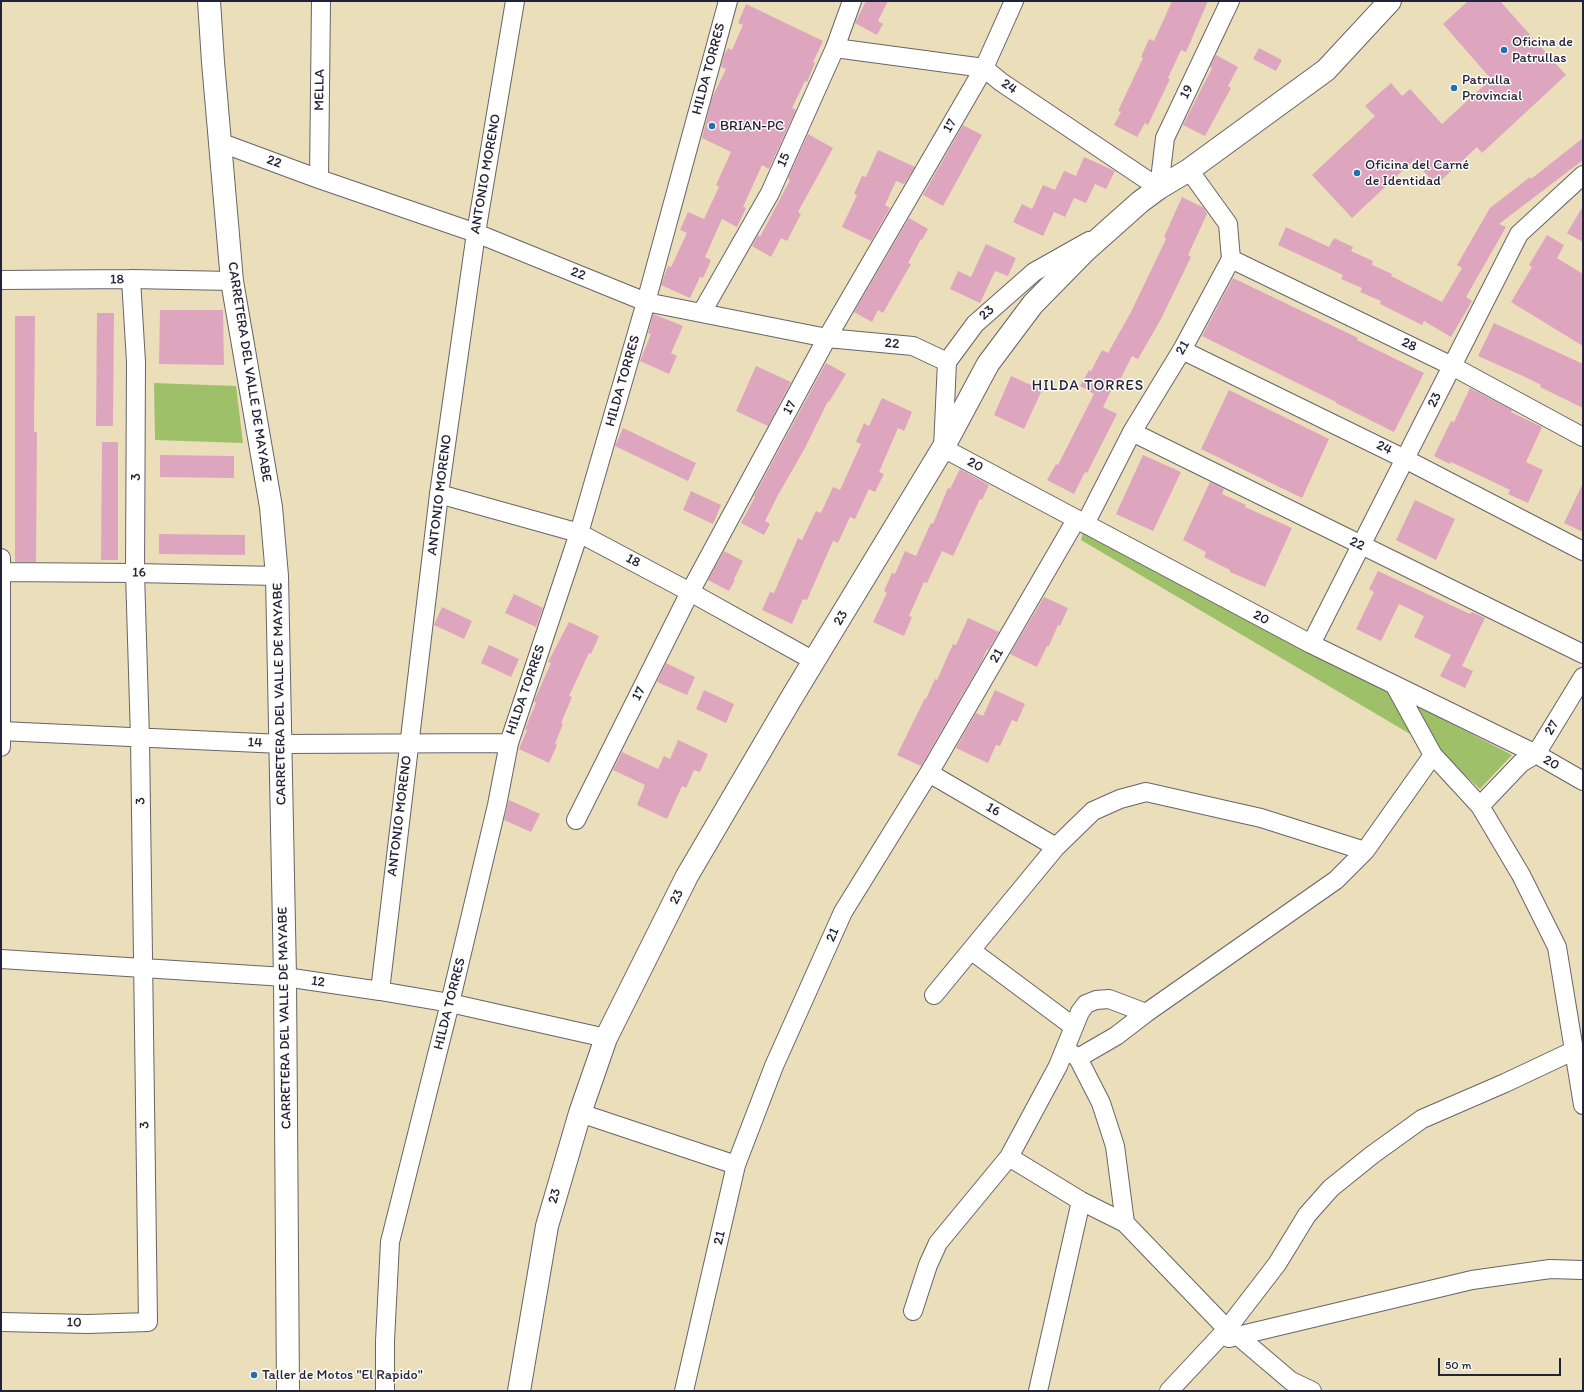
<!DOCTYPE html>
<html>
<head>
<meta charset="utf-8">
<style>
	body { margin:0 }
	#map { position:relative; width:1584px; height:1392px; overflow:hidden; background:#ebdeba; font-family:Itim,sans-serif }
	canvas { display:block }
	.frame { position:absolute; inset:0; border:2px solid #22223b; pointer-events:none }
	.scale { position:absolute; left:1438px; top:1358px; width:123px; height:18px; box-sizing:border-box; border:2px solid #22223b; border-top:0; padding-left:5px; font-size:12px; line-height:14px; white-space:nowrap; color:#22223b; -webkit-text-stroke:3px #fdfcf7; paint-order:stroke }
</style>
</head>
<body>
<div id="map">
<canvas width="1584" height="1392"></canvas>
<div class="frame"></div>
<div class="scale">50 m</div>
</div>
<script>
const ctx = document.querySelector('canvas').getContext('2d');
ctx.lineJoin = 'round';
function fill(path, color) {
  ctx.fillStyle = color;
  ctx.fill(path, 'evenodd');
}
function poly(rows) {
  const path = new Path2D();
  for (const r of rows) {
    path.moveTo(r[0], r[1]);
    for (let i = 2; i < r.length; i += 2) path.lineTo(r[i], r[i + 1]);
  }
  return path;
}
function trace(path, color, width, dash) {
  ctx.strokeStyle = color;
  ctx.lineWidth = width;
  ctx.lineCap = dash ? 'butt' : 'round';
  ctx.setLineDash(dash || []);
  ctx.stroke(path);
}
function label(font, color, halo, rows, align = 'center') {
  ctx.font = font + ' Itim,sans-serif';
  ctx.lineWidth = 3;
  ctx.setLineDash([]);
  ctx.textBaseline = 'middle';
  ctx.strokeStyle = halo;
  ctx.fillStyle = color;
  for (const [text, x, y, turn = 0] of rows) {
    ctx.save();
    ctx.translate(x, y);
    ctx.rotate((+turn || 0) * Math.PI / 180);
    ctx.textAlign = isNaN(turn) ? turn : align;
    if (halo) ctx.strokeText(text, 0, 0);
    ctx.fillText(text, 0, 0);
    ctx.restore();
  }
}
fill(poly([
	[154,383,236,386,243,443,155,440],
	[1083,532,1512,755,1480,789,1439,751,1081,540]
]), '#9ec069');
fill(poly([
	[866,1,888,1,878,21,883,24,877,35,855,23],
	[1172,1,1208,1,1186,52,1181,50,1168,78,1170,79,1148,125,1145,123,1137,137,1114,125,1121,112,1118,111,1143,58,1141,57,1149,39,1154,41],
	[1468,1,1500,1,1566,75,1482,153,1477,147,1436,185,1414,160,1352,218,1312,175,1375,116,1365,106,1391,83,1402,96,1410,89,1442,124,1491,79,1443,24],
	[746,4,823,41,813,62,815,63,807,82,805,81,792,108,796,110,769,169,762,165,743,207,746,208,737,227,722,219,705,257,711,260,703,278,700,277,690,298,661,285,668,266,671,267,687,233,680,230,688,212,704,219,719,187,716,185,731,152,702,138,712,98,726,69,721,67,724,55,728,48,732,50,743,25,738,23],
	[1259,48,1282,60,1276,71,1253,59],
	[1216,55,1238,67,1228,86,1231,88,1205,136,1183,125,1212,68,1210,67],
	[963,125,982,135,943,206,923,195],
	[808,134,833,148,798,212,801,214,787,241,781,238,771,257,752,246,758,235,760,237,790,180,788,178],
	[1583,138,1583,160,1499,224,1506,227,1466,297,1472,301,1451,337,1424,321,1422,325,1380,304,1381,301,1360,292,1362,288,1341,279,1343,275,1278,245,1286,227,1329,247,1334,238,1353,247,1351,251,1373,261,1372,265,1392,274,1391,276,1442,302,1462,268,1457,265,1490,208,1530,177,1531,179],
	[878,150,915,167,904,184,896,181,885,205,890,208,871,241,842,227,857,195,854,194,862,176,866,177],
	[1084,157,1115,171,1106,189,1095,184,1086,203,1074,198,1065,217,1054,212,1043,236,1013,222,1022,204,1032,209,1043,185,1055,190,1064,171,1076,176],
	[1182,197,1204,208,1207,214,1188,255,1191,257,1161,319,1138,359,1132,356,1120,380,1117,379,1103,407,1117,414,1087,473,1085,472,1074,494,1047,480,1056,464,1058,465,1094,394,1080,386,1089,370,1091,371,1102,350,1108,353,1131,312,1166,239,1164,237],
	[1583,206,1583,242,1567,233],
	[909,218,928,229,922,240,921,239,908,263,911,264,883,313,878,310,872,322,854,312],
	[1547,235,1564,245,1557,258,1583,274,1583,346,1511,302,1532,267,1529,265],
	[986,244,1016,258,1008,276,995,271,980,303,950,289,958,271,971,277],
	[1233,278,1358,338,1357,340,1424,373,1394,432,1336,403,1336,402,1202,336],
	[160,310,223,310,224,365,159,364],
	[97,313,114,313,113,426,96,426],
	[653,314,683,326,671,353,677,356,669,374,640,361,651,334,648,333],
	[15,316,35,316,34,432,37,432,36,562,15,562],
	[1494,323,1583,364,1583,408,1540,387,1541,385,1523,376,1478,356],
	[826,363,846,374,829,402,828,401,805,448,778,495,765,521,770,524,764,535,741,523,755,497,754,496],
	[756,366,791,382,768,426,736,411],
	[1011,376,1042,390,1024,429,994,415],
	[1470,388,1512,410,1511,412,1542,427,1526,462,1543,470,1528,503,1508,494,1510,490,1485,478,1451,462,1450,464,1434,456,1451,421,1454,422],
	[1229,390,1329,439,1302,498,1201,449],
	[882,398,912,412,904,431,898,428,879,472,884,474,875,492,869,489,855,519,850,517,838,543,833,541,807,600,803,599,792,624,762,610,770,592,774,593,798,538,802,540,816,511,821,513,833,487,840,490,861,444,856,442,864,423,869,426],
	[623,428,696,463,688,481,615,446],
	[102,442,118,442,118,560,101,560],
	[160,455,234,456,234,478,160,477],
	[1143,455,1181,472,1153,531,1116,514],
	[960,469,989,485,982,500,980,499,953,556,942,551,927,583,924,582,909,616,912,617,904,636,873,622,887,593,884,591,892,573,895,574,905,551,916,556,931,523,933,524,948,488,950,489],
	[1210,482,1224,489,1222,494,1246,505,1245,507,1292,528,1265,587,1230,572,1230,570,1204,557,1206,552,1183,540],
	[1583,483,1583,532,1564,523],
	[691,491,721,505,713,524,683,510],
	[1415,500,1455,519,1436,560,1396,540],
	[159,534,245,535,245,555,159,554],
	[724,551,743,561,734,579,735,580,729,591,708,580],
	[1378,571,1470,614,1472,612,1485,618,1462,666,1473,671,1465,688,1440,676,1451,655,1414,637,1424,616,1399,604,1381,641,1356,629,1374,592,1369,589],
	[514,594,543,608,536,627,505,613],
	[1044,597,1068,608,1060,626,1058,625,1049,646,1047,646,1037,667,1010,654],
	[442,607,472,621,464,639,434,625],
	[968,618,999,632,988,650,987,649,982,661,921,766,897,755,925,698,926,699,935,679,937,680,953,644,956,645],
	[569,622,599,636,591,654,589,653,569,696,572,697,561,723,563,724,555,744,557,745,549,763,519,749,527,730,525,729,536,703,534,701,551,663,548,662],
	[489,645,519,659,511,677,481,663],
	[666,663,695,677,687,695,657,682],
	[704,690,734,704,726,723,696,709],
	[995,690,1025,704,1017,722,1012,720,1000,746,996,745,988,763,956,748,976,713,983,716],
	[678,740,708,754,700,772,694,770,686,788,682,786,667,819,637,805,645,785,613,770,622,752,658,769,664,756,670,759],
	[509,800,540,814,531,832,504,820]
]), '#dea6be');
const street = poly([
	[835,48,984,68,1001,82,1159,188,1165,138,1230,1],
	[219,142,319,179,476,233,646,302,827,338,913,346,947,362],
	[319,179,321,1],
	[1089,241,1034,272,975,324,947,362,943,448,1311,644,1536,754,1583,781],
	[1231,259,1452,366,1583,437],
	[1,280,131,279,232,281],
	[702,312,770,193,835,48,852,1],
	[1182,350,1405,459,1583,551],
	[1132,432,1583,654],
	[439,494,579,533,690,592,814,661],
	[1085,524,1132,432,1182,350,1231,259,1228,224,1189,170],
	[1,558,1,747],
	[1,572,135,573,277,576],
	[1311,644,1519,234,1583,175],
	[1395,686,1433,755,1480,806,1521,875,1557,947,1583,1105],
	[1,731,281,744,509,743],
	[929,773,1056,847],
	[1480,806,1521,763,1536,754,1583,677],
	[576,820,690,592,827,338,984,68,1014,1],
	[972,951,1074,1027],
	[1,959,285,977,380,991,450,1003,606,1038],
	[380,991,439,494,476,233,515,1],
	[934,995,1056,847,1093,811,1120,799,1146,792,1261,818,1365,851],
	[1068,1051,1078,1058,1101,1103,1115,1146,1125,1223],
	[1078,1058,1116,1036,1146,1013,1336,880,1365,851,1433,755],
	[580,1113,736,1165],
	[1009,1157,1081,1201,1125,1223,1227,1329,1238,1336,1291,1381,1312,1391],
	[913,1311,928,1265,938,1243,1009,1157,1058,1066,1080,1012,1086,1004,1096,1000,1109,999,1146,1013],
	[1,1322,88,1324,148,1322,140,738,135,573,136,362,131,279],
	[1229,1338,1472,1280,1550,1269,1583,1270],
	[385,1391,385,1341,390,1242,450,1003,497,805,509,743,579,533,646,302,728,1],
	[684,1391,736,1165,774,1066,843,912,929,773,1076,520],
	[1038,1391,1081,1201],
	[1169,1391,1227,1329,1277,1264,1307,1215,1331,1188,1372,1155,1422,1119,1505,1083,1575,1050]
]);
const secondary = poly([
	[209,1,213,62,232,281,271,507,277,576,285,977,288,1391],
	[519,1391,547,1226,580,1113,606,1038,687,876,792,697,943,448,988,364,1033,304,1085,251,1140,202,1159,188,1189,170,1326,70,1390,1]
]);
trace(street, '#686467', 20);
trace(secondary, '#686467', 24);
trace(street, '#fff', 18);
trace(secondary, '#fff', 22);
for (const [x, y, r, color] of [
	[1504,50,4,"#1f6fb2"],
	[1454,88,4,"#1f6fb2"],
	[712,126,4,"#1f6fb2"],
	[1357,173,4,"#1f6fb2"],
	[254,1375,4,"#1f6fb2"]
]) {
  const dot = new Path2D();
  dot.arc(x, y, r, 0, 2 * Math.PI);
  ctx.fillStyle = color;
  ctx.fill(dot);
  trace(dot, '#fdfcf7', 1.5);
}
label('14px', '#22223b', '#fdfcf7', [
	["Oficina de",1512,42],
	["Patrullas",1512,58],
	["Patrulla",1462,80],
	["Provincial",1462,96],
	["BRIAN-PC",720,126],
	["Oficina del Carné",1365,165],
	["de Identidad",1365,181],
	["Taller de Motos \"El Rapido\"",262,1375]
], 'left');
label('14px', '#22223b', '#fdfcf7', [
	["HILDA TORRES",709,69,-75],
	["24",1009,87,35],
	["MELLA",320,90,-89],
	["19",1187,92,-64],
	["17",950,126,-60],
	["15",784,160,-66],
	["22",274,162,21],
	["ANTONIO MORENO",486,174,-80],
	["22",578,274,22],
	["18",117,280,-1],
	["23",987,313,-42],
	["22",892,344,5],
	["28",1409,345,26],
	["21",1183,348,-60],
	["CARRETERA DEL VALLE DE MAYABE",249,372,81],
	["HILDA TORRES",623,381,-74],
	["23",1435,400,-63],
	["17",790,408,-62],
	["24",1384,448,26],
	["20",975,465,28],
	["3",136,477,-90],
	["ANTONIO MORENO",440,495,-83],
	["22",1357,544,26],
	["18",633,561,28],
	["16",139,573,1],
	["23",841,618,-59],
	["20",1261,618,28],
	["21",997,656,-60],
	["HILDA TORRES",526,690,-71],
	["CARRETERA DEL VALLE DE MAYABE",280,694,-91],
	["17",639,694,-63],
	["27",1552,728,-59],
	["14",255,743,2],
	["20",1551,763,30],
	["3",141,801,-91],
	["16",993,810,30],
	["ANTONIO MORENO",400,816,-83],
	["23",677,897,-63],
	["21",833,935,-66],
	["12",318,982,8],
	["HILDA TORRES",450,1004,-76],
	["CARRETERA DEL VALLE DE MAYABE",285,1018,-91],
	["3",145,1125,-91],
	["23",555,1196,-74],
	["21",720,1238,-77],
	["10",74,1323,1]
]);
ctx.letterSpacing = '1px';
label('15px', '#22223b', '#fdfcf7', [
	["HILDA TORRES",1088,386]
]);
ctx.letterSpacing = '0px';
</script>
</body>
</html>
